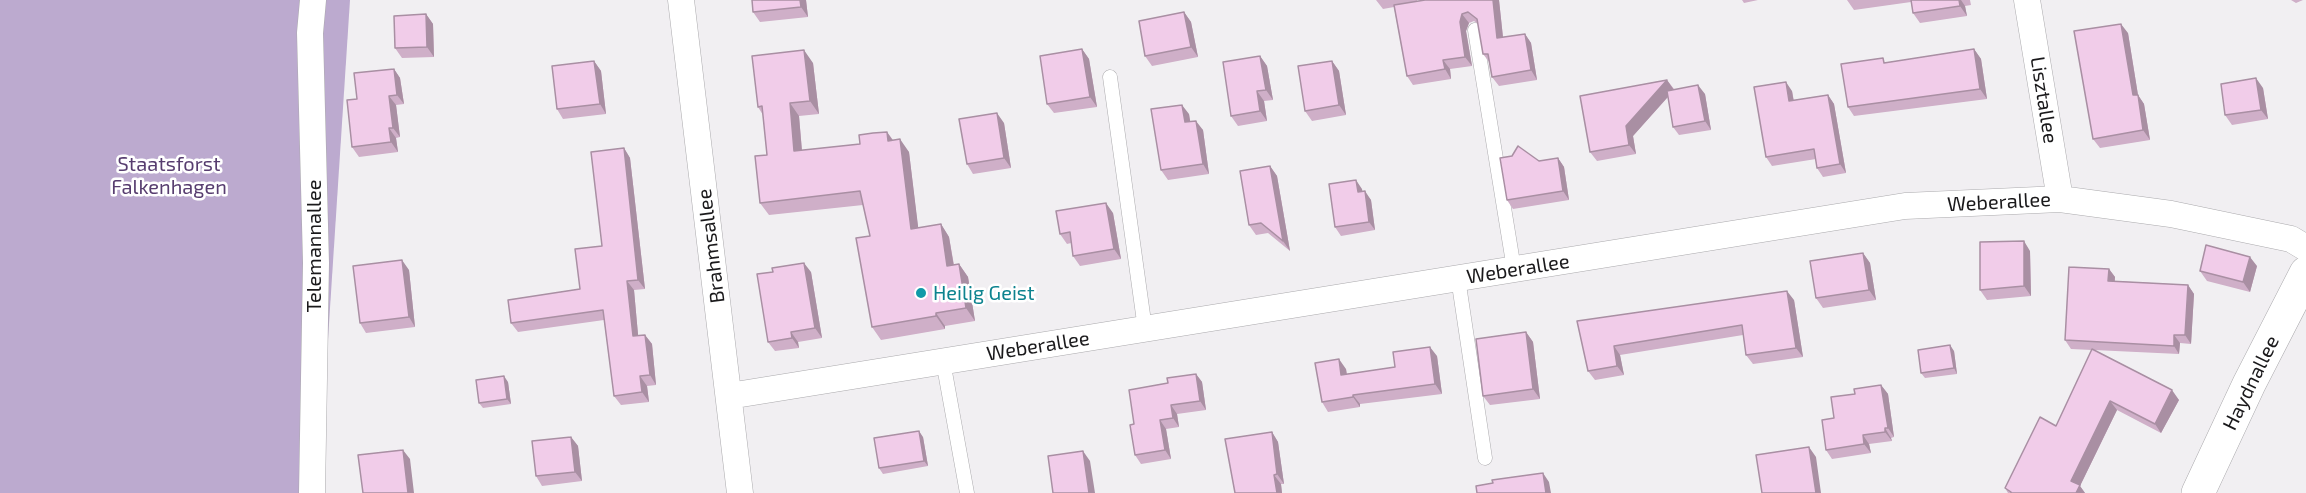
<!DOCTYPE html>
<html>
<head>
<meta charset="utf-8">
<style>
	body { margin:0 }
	canvas { display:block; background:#f1eff2 }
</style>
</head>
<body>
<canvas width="2306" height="493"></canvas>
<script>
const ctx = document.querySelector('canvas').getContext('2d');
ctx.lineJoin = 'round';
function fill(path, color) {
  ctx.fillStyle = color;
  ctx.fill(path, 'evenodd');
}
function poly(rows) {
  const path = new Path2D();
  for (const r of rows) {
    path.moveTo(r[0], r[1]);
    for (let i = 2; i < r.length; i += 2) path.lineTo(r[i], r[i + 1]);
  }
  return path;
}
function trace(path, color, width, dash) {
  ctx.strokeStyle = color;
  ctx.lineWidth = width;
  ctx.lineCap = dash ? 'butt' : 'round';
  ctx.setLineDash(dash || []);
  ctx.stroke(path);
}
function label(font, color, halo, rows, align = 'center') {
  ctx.font = font + ' "Exo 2",sans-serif';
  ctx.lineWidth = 5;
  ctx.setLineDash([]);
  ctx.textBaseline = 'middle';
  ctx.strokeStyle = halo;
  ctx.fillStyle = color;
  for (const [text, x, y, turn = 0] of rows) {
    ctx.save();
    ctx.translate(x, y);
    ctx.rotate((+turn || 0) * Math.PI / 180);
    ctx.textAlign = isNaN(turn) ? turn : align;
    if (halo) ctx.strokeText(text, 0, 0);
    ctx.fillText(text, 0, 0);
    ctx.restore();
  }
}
fill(poly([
	[0,0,350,0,318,493,0,493]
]), '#bcaacf');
const lane = poly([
	[1475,30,1514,269],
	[1110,77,1145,329],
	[1458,278,1485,458],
	[943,361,967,493]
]);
const street = poly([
	[681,0,740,493],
	[2027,0,2060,199],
	[729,396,1905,206,2060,199,2171,214,2291,239,2306,248],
	[312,493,316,263,310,33,313,0]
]);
const secondary = poly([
	[2198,493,2249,384,2306,273]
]);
trace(lane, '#abaaad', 15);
trace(street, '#abaaad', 27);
trace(secondary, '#abaaad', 34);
trace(lane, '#fff', 14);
trace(street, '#fff', 26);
trace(secondary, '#fff', 33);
fill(poly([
	[806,0,808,17,760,22,753,12],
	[1376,0,1417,0,1417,1,1425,0,1499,0,1503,37,1525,34,1531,43,1537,80,1499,86,1492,77,1490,63,1483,54,1478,24,1474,21,1469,23,1466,31,1472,66,1450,69,1451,79,1413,85,1407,76,1394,7,1383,9],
	[1742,0,1758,0,1744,3],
	[1847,0,1970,0,1971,5,1965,6,1967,16,1920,23,1913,13,1911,2,1854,10],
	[2291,0,2303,0,2296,3],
	[1184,12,1191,22,1198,57,1152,66,1145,56],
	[426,14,433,24,434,57,402,58,395,48],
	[2128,33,2138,95,2144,104,2150,140,2100,148,2093,139],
	[1082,49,1089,59,1097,107,1054,113,1047,104],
	[1974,49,1981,59,1987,99,1854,116,1848,107,1886,63],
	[1260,56,1267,66,1273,100,1264,101,1267,121,1238,126,1231,116],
	[594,61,601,71,606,114,563,119,557,109],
	[1332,61,1339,71,1346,115,1312,121,1305,111],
	[813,63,819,114,799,116,802,150,860,144,887,132,893,140,909,152,918,228,941,224,949,237,954,265,959,264,968,277,975,321,945,326,945,329,881,340,872,327,870,236,863,205,769,215,760,203,767,155,763,115,758,107],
	[394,69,400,78,404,104,396,105,400,137,396,138,398,152,359,157,352,147,357,99],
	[1667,80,1674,89,1705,94,1711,130,1679,135,1673,127,1668,97,1633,136,1636,154,1597,161,1590,152],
	[2263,88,2268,119,2232,125,2225,115],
	[1792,91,1794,101,1828,95,1834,104,1846,173,1823,177,1817,168,1816,159,1772,166,1766,157],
	[1189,114,1190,122,1203,130,1209,174,1168,180,1161,170],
	[1004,123,1011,168,973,174,967,164],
	[624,148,630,158,645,289,634,290,638,335,645,335,652,344,656,385,647,386,649,402,621,405,614,396,604,320,518,332,511,323,580,289,602,246],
	[1558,158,1564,167,1569,200,1513,209,1507,200,1539,161],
	[1270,166,1277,176,1290,251,1268,233,1256,235,1249,225],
	[1362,189,1362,191,1371,200,1375,230,1341,236,1335,227],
	[1113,213,1121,259,1080,266,1073,256,1071,243,1067,244,1060,234],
	[2030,251,2031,296,1987,300,1980,290],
	[1863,253,1870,263,1876,300,1823,308,1816,298],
	[2257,266,2250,292,2207,281,2200,271],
	[2109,269,2115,277,2115,281,2188,285,2194,294,2191,344,2180,343,2179,354,2094,350,2179,400,2161,433,2117,410,2080,486,2085,493,2008,493,2005,488,2056,426,2092,350,2071,349,2065,340],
	[409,270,415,327,366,333,360,323],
	[811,272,822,338,798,342,799,348,775,351,768,342],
	[1794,300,1803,357,1753,364,1746,355,1743,335,1620,355,1624,375,1595,380,1588,371,1577,321],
	[1526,332,1533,342,1540,399,1490,405,1483,396],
	[1954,351,1957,374,1925,378,1921,373],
	[1437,356,1442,394,1360,404,1360,407,1328,412,1322,402,1346,369,1347,374,1395,367],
	[1196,374,1202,382,1206,410,1177,414,1179,427,1166,429,1171,459,1141,464,1135,455,1134,424],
	[508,382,511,404,483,408,479,403],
	[1881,385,1888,394,1894,437,1891,438,1892,441,1869,444,1871,453,1832,459,1826,450,1834,418,1855,394],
	[1272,432,1278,442,1284,484,1281,484,1282,493,1235,493],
	[571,437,578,446,582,481,542,486,536,476],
	[923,437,928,466,883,474,879,468]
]), '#cfafc8');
fill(poly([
	[800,0,806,0,808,17,801,7],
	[1493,0,1499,0,1504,47,1497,38],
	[1959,0,1961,0,1965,6,1967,16,1960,6],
	[1184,12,1191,22,1198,57,1191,47],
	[426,14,433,24,434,57,427,47],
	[1462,14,1469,23,1466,31,1472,66,1465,57,1460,22],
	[2121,24,2128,33,2138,95,2144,104,2150,140,2143,130,2133,95],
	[1525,34,1531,43,1537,80,1531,70],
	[1082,49,1089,59,1097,107,1090,97],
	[1974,49,1981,59,1987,99,1980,89],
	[804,50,813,63,819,114,810,101],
	[1260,56,1267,66,1273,100,1266,90],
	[1443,60,1450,69,1451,79,1445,69],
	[594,61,601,71,606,114,600,104],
	[1332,61,1339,71,1346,115,1339,105],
	[394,69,400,78,404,104,397,95],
	[2256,78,2263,88,2268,119,2261,110],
	[1667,80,1674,90,1633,136,1636,154,1629,145,1626,126],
	[1786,82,1792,91,1795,110,1789,101],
	[1698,85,1705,94,1711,130,1705,121],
	[1257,91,1264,101,1267,121,1260,111],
	[1828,95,1834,104,1846,173,1840,164],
	[389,96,396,105,400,137,393,128],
	[790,103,799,116,803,164,794,151],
	[1182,105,1189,114,1192,132,1185,122],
	[997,113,1004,123,1011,168,1004,158],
	[1196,121,1203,130,1209,174,1203,164],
	[389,128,396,138,398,152,391,142],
	[887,132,896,145,888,141],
	[900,139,909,152,920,242,911,229],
	[624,148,630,158,645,289,638,280],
	[1558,158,1564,167,1569,200,1563,191],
	[1270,166,1277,176,1290,251,1283,241],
	[1356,180,1362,189,1364,200,1358,192],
	[1365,191,1371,200,1375,230,1369,222],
	[1106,203,1113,213,1121,259,1114,249],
	[941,224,949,237,956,279,947,266],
	[2024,241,2030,251,2031,296,2024,286],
	[1863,253,1870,263,1876,300,1869,290],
	[2250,257,2257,266,2250,292,2243,282],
	[402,260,409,270,415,327,409,317],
	[804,263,811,272,822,338,815,328],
	[959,264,968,277,975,321,966,308],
	[2109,269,2115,277,2114,289,2108,281],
	[627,281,634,290,639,345,633,336],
	[2188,285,2194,294,2191,344,2185,335],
	[1787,291,1794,300,1803,357,1796,348],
	[936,313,945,326,945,329,936,316],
	[791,332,798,342,799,348,792,338],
	[1526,332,1533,342,1540,399,1533,389],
	[645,335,652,344,656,385,650,375],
	[2174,335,2180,343,2179,354,2174,346],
	[1950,345,1954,351,1957,374,1954,368],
	[1614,346,1620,355,1624,375,1617,366],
	[1430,347,1437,356,1442,394,1435,384],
	[1339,359,1346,369,1348,385,1341,375],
	[1196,374,1202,382,1206,410,1200,401],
	[504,376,508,382,511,404,507,399],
	[640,376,647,386,649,402,642,392],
	[1881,385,1888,394,1894,437,1888,428],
	[2172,390,2179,400,2161,433,2155,424],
	[1353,395,1360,404,1360,407,1353,397],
	[2110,401,2117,410,2080,486,2085,493,2076,493,2071,481],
	[1171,405,1177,414,1179,427,1173,418],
	[1160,420,1166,429,1171,459,1165,450],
	[1885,428,1891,438,1892,441,1885,432],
	[919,431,923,437,928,466,924,461],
	[1272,432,1278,442,1284,484,1277,474],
	[1863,435,1869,444,1871,453,1864,444],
	[571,437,578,446,582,481,575,472],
	[1809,447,1816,457,1821,493,1816,493],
	[403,450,410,459,414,493,408,493],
	[1083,451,1090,461,1095,493,1089,493],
	[1543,473,1549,482,1551,493,1546,493],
	[1274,475,1281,484,1282,493,1277,493]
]), '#a98fa3');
const building = poly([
	[752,0,800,0,801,7,753,12,752,0],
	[1425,0,1493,0,1497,38,1525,34,1531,70,1492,77,1488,54,1483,54,1477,19,1468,12,1462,14,1460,22,1465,57,1443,60,1445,69,1407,76,1394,5,1425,0],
	[1911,0,1959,0,1960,6,1913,13,1911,0],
	[1184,12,1191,47,1145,56,1139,21,1184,12],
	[426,14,427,47,395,48,394,16,426,14],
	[2121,24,2133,95,2138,95,2143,130,2093,139,2074,31,2121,24],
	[1082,49,1090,97,1047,104,1040,56,1082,49],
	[1974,49,1980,89,1848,107,1841,64,1883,58,1884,63,1974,49],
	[804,50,810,101,790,103,794,151,860,144,859,135,873,133,887,132,888,141,900,139,911,229,941,224,947,266,959,264,966,308,936,313,936,316,872,327,856,238,870,236,860,191,760,203,755,156,767,155,762,106,758,107,752,56,804,50],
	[1260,56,1266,90,1257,91,1260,111,1231,116,1223,62,1260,56],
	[594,61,600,104,557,109,552,66,594,61],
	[1332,61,1339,105,1305,111,1298,66,1332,61],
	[394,69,397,95,389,96,393,128,389,128,391,142,352,147,347,100,357,99,354,73,394,69],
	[2256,78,2261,110,2225,115,2221,84,2256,78],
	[1667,80,1626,126,1629,145,1590,152,1580,96,1667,80],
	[1786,82,1789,101,1828,95,1840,164,1817,168,1814,149,1766,157,1754,87,1786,82],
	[1698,85,1705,121,1673,127,1667,91,1698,85],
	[1182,105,1185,122,1196,121,1203,164,1161,170,1151,109,1182,105],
	[997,113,1004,158,967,164,959,119,997,113],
	[1518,146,1539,161,1558,158,1563,191,1507,200,1500,158,1512,156,1518,146],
	[624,148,638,280,627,281,633,336,645,335,650,375,640,376,642,392,614,396,603,310,511,323,508,300,580,289,575,249,602,246,591,152,624,148],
	[1270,166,1283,241,1261,223,1249,225,1240,171,1270,166],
	[1356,180,1358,192,1365,191,1369,222,1335,227,1329,184,1356,180],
	[1106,203,1114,249,1073,256,1070,232,1060,234,1056,211,1106,203],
	[2024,241,2024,286,1980,290,1980,242,2024,241],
	[2206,245,2250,257,2243,282,2200,271,2206,245],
	[1863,253,1869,290,1816,298,1810,261,1863,253],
	[402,260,409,317,360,323,353,266,402,260],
	[804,263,815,328,791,332,792,338,768,342,757,274,773,272,772,268,804,263],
	[2069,267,2109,269,2108,281,2188,285,2185,335,2174,335,2174,346,2065,340,2069,267],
	[1787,291,1796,348,1746,355,1742,325,1614,346,1617,366,1588,371,1577,321,1787,291],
	[1526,332,1533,389,1483,396,1476,339,1526,332],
	[1950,345,1954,368,1921,373,1918,350,1950,345],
	[1430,347,1435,384,1353,395,1353,397,1322,402,1315,363,1339,359,1341,375,1395,367,1393,352,1430,347],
	[2092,349,2172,390,2155,424,2110,401,2071,481,2080,485,2076,493,2011,493,2011,492,2005,488,2040,417,2056,426,2092,349],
	[1196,374,1200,401,1171,405,1173,418,1160,420,1165,450,1135,455,1130,425,1134,424,1129,390,1168,383,1167,378,1196,374],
	[504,376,507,399,479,403,476,380,504,376],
	[1881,385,1888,428,1885,428,1885,432,1863,435,1864,444,1826,450,1822,420,1834,418,1831,397,1855,394,1854,389,1881,385],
	[919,431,924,461,879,468,874,438,919,431],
	[1272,432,1277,474,1274,475,1277,493,1235,493,1225,439,1272,432],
	[571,437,575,472,536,476,532,441,571,437],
	[1809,447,1816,493,1762,493,1756,455,1809,447],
	[403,450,408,493,363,493,358,455,403,450],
	[1083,451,1089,493,1053,493,1048,456,1083,451],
	[1543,473,1546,493,1477,493,1476,486,1493,483,1492,480,1543,473]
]);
fill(building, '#f1cce9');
trace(building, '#a98fa3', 1.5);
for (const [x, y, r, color] of [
	[921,293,6,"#0f9aa8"]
]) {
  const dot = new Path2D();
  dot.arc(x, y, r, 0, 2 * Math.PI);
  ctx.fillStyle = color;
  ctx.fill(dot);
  trace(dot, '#fff', 2);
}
label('20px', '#1a191b', '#fff', [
	["Lisztallee",2044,100,81],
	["Weberallee",1999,202,-3],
	["Telemannallee",314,246,-90],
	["Brahmsallee",711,246,-97],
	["Weberallee",1518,269,-9],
	["Weberallee",1038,346,-9],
	["Haydnallee",2251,383,-64]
]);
label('20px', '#573d6f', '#fff', [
	["Staatsforst",169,164],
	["Falkenhagen",169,187]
]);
label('20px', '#0d838f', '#fff', [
	["Heilig Geist",933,293]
], 'left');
</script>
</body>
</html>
